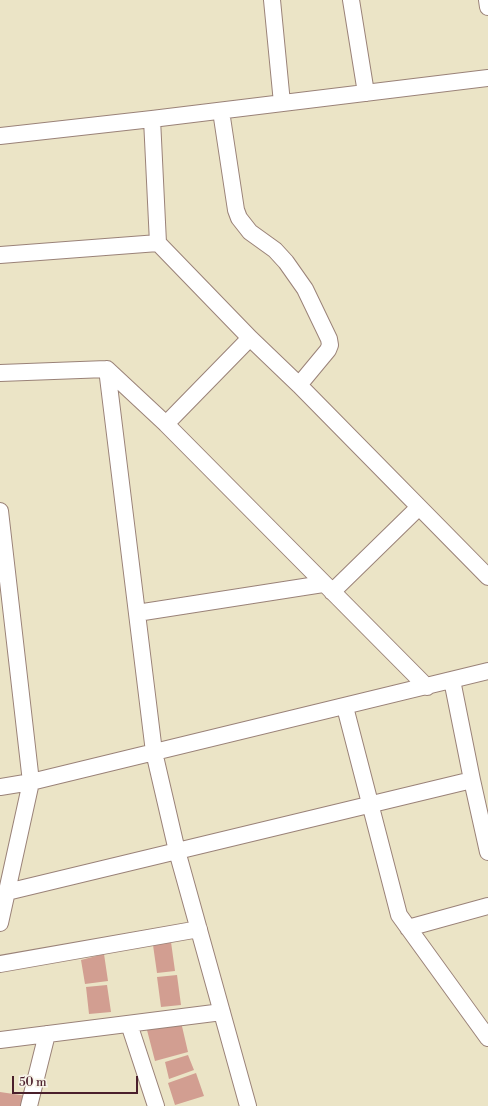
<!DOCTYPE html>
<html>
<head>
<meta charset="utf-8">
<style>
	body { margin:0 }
	#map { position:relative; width:488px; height:1106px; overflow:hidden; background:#ebe4c6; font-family:"Libre Bodoni",serif }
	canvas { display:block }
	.scale { position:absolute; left:12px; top:1076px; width:126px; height:18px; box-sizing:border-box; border:2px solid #4a1f2b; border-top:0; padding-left:5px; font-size:12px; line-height:14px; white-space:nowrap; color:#4a1f2b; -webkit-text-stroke:3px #f7f3e8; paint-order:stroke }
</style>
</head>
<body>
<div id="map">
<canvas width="488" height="1106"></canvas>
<div class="scale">50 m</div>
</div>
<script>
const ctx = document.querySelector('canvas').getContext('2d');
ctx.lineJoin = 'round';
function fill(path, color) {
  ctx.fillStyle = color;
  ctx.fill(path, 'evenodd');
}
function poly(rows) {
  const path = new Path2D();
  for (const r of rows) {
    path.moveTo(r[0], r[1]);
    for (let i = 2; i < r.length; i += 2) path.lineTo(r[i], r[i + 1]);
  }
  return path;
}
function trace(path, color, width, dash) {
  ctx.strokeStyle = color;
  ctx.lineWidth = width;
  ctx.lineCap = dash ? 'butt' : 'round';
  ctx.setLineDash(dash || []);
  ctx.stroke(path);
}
fill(poly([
	[171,942,175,971,157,973,153,945],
	[104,954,108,981,85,984,81,960],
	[177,975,181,1005,161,1007,157,977],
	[107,985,111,1012,89,1014,86,987],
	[181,1022,188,1052,155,1061,147,1030],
	[188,1055,194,1070,169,1079,165,1062],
	[196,1073,204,1096,175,1105,168,1083],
	[0,1092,27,1096,24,1106,0,1106]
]), '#d29e91');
const street = poly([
	[272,0,282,103],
	[351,0,366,93],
	[487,0,488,7],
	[221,111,236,210,239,218,250,232,275,250,286,262,305,289,329,339,330,345,328,350,299,385],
	[0,136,152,119,488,78],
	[158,243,250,338,299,385,488,577],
	[0,255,158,243,152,119],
	[107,369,154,752,177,851,248,1106],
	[0,373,107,369,166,424,427,687],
	[166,424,250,338],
	[0,511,31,782,0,923],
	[332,592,419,507],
	[137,613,323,584],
	[345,707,399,915,488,1038],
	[472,780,488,852],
	[0,787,31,782,488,671],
	[7,892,472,780,452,680],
	[408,928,488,906],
	[0,964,199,929],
	[129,1024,156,1106],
	[0,1040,222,1012],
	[29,1106,47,1034]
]);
trace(street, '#9a8278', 18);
trace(street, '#fff', 16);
</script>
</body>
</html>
